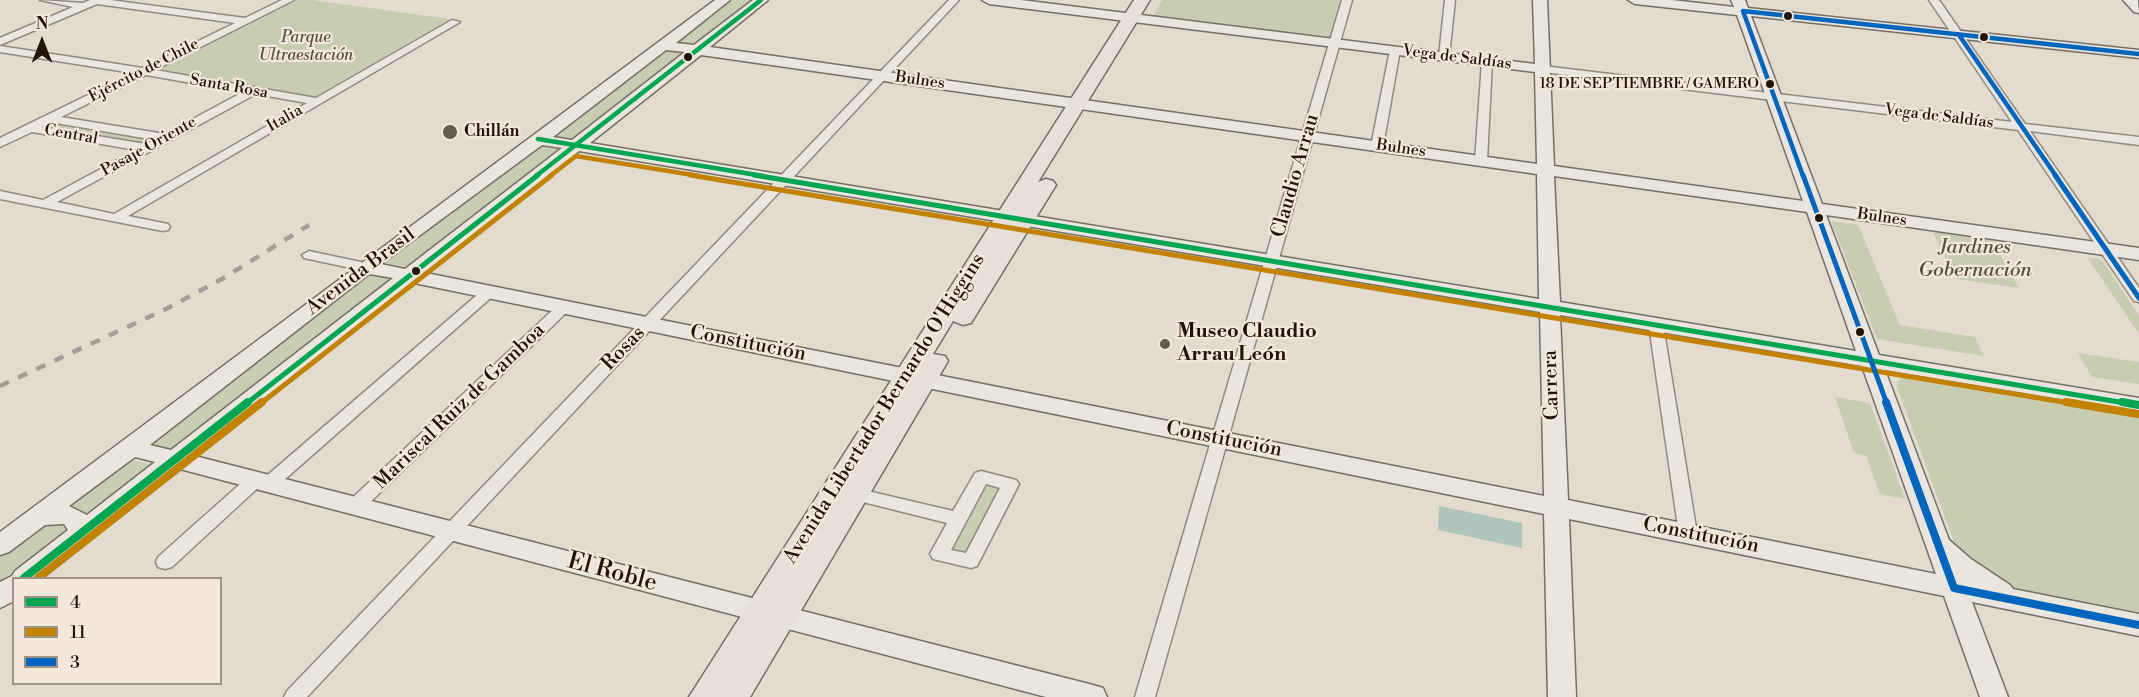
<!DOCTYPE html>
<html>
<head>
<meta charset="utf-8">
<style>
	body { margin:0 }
	#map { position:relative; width:2139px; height:697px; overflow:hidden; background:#e3dbce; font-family:"Libre Bodoni",serif }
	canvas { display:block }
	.legend { position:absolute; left:12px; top:577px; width:210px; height:108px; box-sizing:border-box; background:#f3e8d9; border:2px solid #9f9487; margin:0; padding:8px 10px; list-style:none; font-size:18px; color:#21150b }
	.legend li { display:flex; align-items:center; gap:12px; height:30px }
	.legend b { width:30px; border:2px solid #9f9487 }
	.north { position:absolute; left:12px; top:12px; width:60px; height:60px; -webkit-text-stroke:4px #f3e8d9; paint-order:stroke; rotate:0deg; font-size:16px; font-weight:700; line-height:24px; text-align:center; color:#21150b }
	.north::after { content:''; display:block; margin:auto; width:21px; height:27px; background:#21150b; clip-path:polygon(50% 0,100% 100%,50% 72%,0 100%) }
</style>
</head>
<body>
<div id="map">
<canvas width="2139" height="697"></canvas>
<ul class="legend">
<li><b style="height:8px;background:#00a651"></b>4</li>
<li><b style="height:8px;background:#c28203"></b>11</li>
<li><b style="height:8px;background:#0065bd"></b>3</li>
</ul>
<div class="north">N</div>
</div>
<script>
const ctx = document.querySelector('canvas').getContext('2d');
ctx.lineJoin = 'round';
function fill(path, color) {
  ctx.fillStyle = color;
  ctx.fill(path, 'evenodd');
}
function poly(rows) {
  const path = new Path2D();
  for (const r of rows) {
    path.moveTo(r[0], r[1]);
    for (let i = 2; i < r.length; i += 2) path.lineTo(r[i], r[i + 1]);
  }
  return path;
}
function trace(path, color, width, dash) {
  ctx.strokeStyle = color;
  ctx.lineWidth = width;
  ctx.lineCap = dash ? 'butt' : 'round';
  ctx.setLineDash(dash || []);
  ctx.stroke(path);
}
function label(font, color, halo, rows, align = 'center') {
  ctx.font = font + ' "Libre Bodoni",serif';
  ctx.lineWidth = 4.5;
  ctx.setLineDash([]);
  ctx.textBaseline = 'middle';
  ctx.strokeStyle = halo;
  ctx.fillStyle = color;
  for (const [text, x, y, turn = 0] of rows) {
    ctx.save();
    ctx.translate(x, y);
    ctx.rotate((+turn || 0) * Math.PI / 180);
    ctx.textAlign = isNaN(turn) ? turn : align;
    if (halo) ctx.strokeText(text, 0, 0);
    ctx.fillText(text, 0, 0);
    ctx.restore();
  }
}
fill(poly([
	[294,0,312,0,450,19,315,97,155,69],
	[731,0,757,0,695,47,671,44],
	[1162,0,1344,0,1333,38,1153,16],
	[666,48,691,51,576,140,550,135],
	[52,121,159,138,146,145,39,127],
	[538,144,566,149,408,267,380,262],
	[1831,221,1858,225,1900,325,1975,337,1984,356,1877,339],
	[1933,232,1992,240,2019,288,1956,279],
	[2087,257,2102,260,2139,316,2139,334],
	[366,273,397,280,175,454,142,446],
	[1676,334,1835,360,1837,366,1677,340],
	[2078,353,2139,362,2139,384,2092,377],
	[1904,376,1924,376,2139,414,2139,613,2013,589,1991,579,1957,550,1897,387,1897,382],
	[1835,397,1870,403,1905,499,1880,494,1866,456,1854,453],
	[126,458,158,467,0,591,0,554],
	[982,479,1006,485,969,558,944,551]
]), '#c8cdb1');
fill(poly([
	[1439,506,1522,523,1522,548,1438,530]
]), '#afc5bc');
const street = poly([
	[40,0,83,3,90,0,110,0,245,18,282,0,294,0,155,70,316,98,452,20,460,22,128,216,168,224,170,227,168,230,163,231,0,199,0,191,43,200,136,150,32,132,0,147,0,138,133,73,0,52,0,46,143,68,235,23,97,4,0,45,0,38,73,7,40,0],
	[146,75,243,92,165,134,61,117,146,75],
	[256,94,307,103,114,214,57,202,256,94],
	[50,122,155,140,146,144,42,127,50,122],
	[949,0,959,0,307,697,284,697,287,691,949,0],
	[1342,0,1352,0,1155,697,1135,697,1342,0],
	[1445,0,1455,0,1449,56,1444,59,1439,56,1445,0],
	[1929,0,1939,0,2025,124,2139,137,2139,145,2030,131,2139,288,2139,302,2134,301,2018,130,1543,72,1538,69,1543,66,2012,122,1929,0],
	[1395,47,1400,50,1383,146,1377,150,1371,146,1390,50,1395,47],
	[1487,58,1492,61,1487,161,1481,165,1475,161,1482,61,1487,58],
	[309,251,370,264,372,267,365,271,304,258,302,255,309,251],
	[489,288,496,292,494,295,275,488,269,490,263,488,261,485,172,567,165,569,158,567,156,562,158,557,249,476,255,474,261,476,263,479,484,289,489,288],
	[564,303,569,304,571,307,569,310,361,511,355,512,349,511,346,506,349,501,559,304,564,303],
	[1656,321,1663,325,1697,534,1694,539,1688,541,1682,539,1679,534,1649,325,1656,321],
	[981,471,1016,480,1019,484,977,566,971,568,933,559,930,554,947,523,855,500,849,498,846,494,849,490,855,488,953,511,975,473,981,471],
	[986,484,1000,488,966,553,951,550,986,484]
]);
const secondary = poly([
	[715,0,730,0,676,43,694,45,753,0,768,0,710,47,1537,164,1535,72,989,4,982,0,1021,0,1535,64,1533,0,1547,0,1554,166,1803,201,1737,15,1635,4,1628,0,1672,0,1734,7,1731,0,1745,0,1748,8,2139,50,2139,58,1751,16,1822,204,2139,248,2139,260,1826,215,1879,355,2139,398,2139,412,1885,370,1949,540,1971,559,2010,585,2013,589,2139,614,2139,636,1972,602,2008,697,1980,697,1944,596,1569,519,1576,697,1548,697,1544,514,414,283,195,456,1093,685,1103,688,1107,697,1046,697,180,469,42,578,14,578,14,601,0,608,0,582,12,576,15,571,68,530,64,524,45,525,9,552,0,555,0,532,715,0],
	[666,50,685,52,572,140,553,137,666,50],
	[701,55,1537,174,1539,299,590,143,701,55],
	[542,145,562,148,405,269,381,264,542,145],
	[579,151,1540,312,1544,496,426,273,579,151],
	[1554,176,1807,212,1856,351,1560,302,1554,176],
	[369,274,393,278,171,450,150,445,369,274],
	[1560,315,1862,366,1936,574,1568,500,1560,315],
	[135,457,155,462,87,515,69,506,135,457],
	[2123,0,2138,0,2139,13,2134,12,2123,0]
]);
const primary = poly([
	[1134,0,1150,0,1038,182,1046,179,1053,181,1056,185,971,323,963,325,953,321,933,354,945,356,948,361,750,697,689,697,1134,0]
]);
trace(street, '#908a81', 3);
trace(secondary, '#746f67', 3);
trace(primary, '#746f67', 3);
fill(street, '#eae5de');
fill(secondary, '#eae5de');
fill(primary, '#e6e0d9');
trace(poly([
	[0,386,164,310,222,279,309,225]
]), '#a29e98', 4.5, [10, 10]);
trace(poly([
	[538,139,763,176],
	[536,176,761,0]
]), '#00a651', 4.5);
trace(poly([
	[754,175,2131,404],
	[246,404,538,175]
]), '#00a651', 5);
trace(poly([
	[2122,402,2139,405],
	[24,578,248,402]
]), '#00a651', 8);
trace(poly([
	[550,176,576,156,699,176]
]), '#c28203', 4.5);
trace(poly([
	[690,175,2075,404],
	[260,404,552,175]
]), '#c28203', 5);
trace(poly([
	[2066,402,2138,414],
	[38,578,262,402]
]), '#c28203', 8);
trace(poly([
	[1959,35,2056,176],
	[1803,176,1743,11,2139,54]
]), '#0065bd', 4.5);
trace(poly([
	[1803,175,1887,404],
	[2055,175,2139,298]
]), '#0065bd', 5);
trace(poly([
	[1886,402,1954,588,2139,625]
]), '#0065bd', 8);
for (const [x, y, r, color] of [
	[1788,16,5,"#21150b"],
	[1984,37,5,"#21150b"],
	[688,57,5,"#21150b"],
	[1770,84,5,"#21150b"],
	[450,132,8,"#655a4f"],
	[1819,218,5,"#21150b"],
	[416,271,5,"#21150b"],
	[1860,332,5,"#21150b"],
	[1165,344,6,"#655a4f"]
]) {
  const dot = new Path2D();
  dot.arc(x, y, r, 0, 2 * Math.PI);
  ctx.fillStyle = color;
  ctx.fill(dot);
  trace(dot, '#f3e8d9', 2);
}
label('15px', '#21150b', '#f3e8d9', [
	["18 DE SEPTIEMBRE / GAMERO",1759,84]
], 'right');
label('italic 16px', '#54523d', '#f3e8d9', [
	["Parque",306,38],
	["Ultraestación",306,56]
]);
label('16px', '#21150b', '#f3e8d9', [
	["Vega de Saldías",1457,58,7],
	["Ejército de Chile",144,71,-27],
	["Bulnes",920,81,8],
	["Santa Rosa",229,87,10],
	["Vega de Saldías",1939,117,7],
	["Italia",285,119,-30],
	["Central",71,135,10],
	["Pasaje Oriente",149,147,-29],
	["Bulnes",1401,149,8],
	["Bulnes",1882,218,8]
]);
label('bold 16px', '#21150b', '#f3e8d9', [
	["Chillán",464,132]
], 'left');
label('20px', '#21150b', '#f3e8d9', [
	["Claudio Arrau",1296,176,-74],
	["Avenida Brasil",361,272,-37],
	["Constitución",748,344,11],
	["Rosas",624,349,-46],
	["Carrera",1552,385,-92],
	["Mariscal Ruiz de Gamboa",460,407,-44],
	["Avenida Libertador Bernardo O'Higgins",885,409,-58],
	["Constitución",1224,440,11],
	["Constitución",1701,536,11]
]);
label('italic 20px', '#54523d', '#f3e8d9', [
	["Jardines",1975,248],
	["Gobernación",1975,271]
]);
label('bold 20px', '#21150b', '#f3e8d9', [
	["Museo Claudio",1177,332],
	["Arrau León",1177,355]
], 'left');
label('24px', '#21150b', '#f3e8d9', [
	["El Roble",612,573,15]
]);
</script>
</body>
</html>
